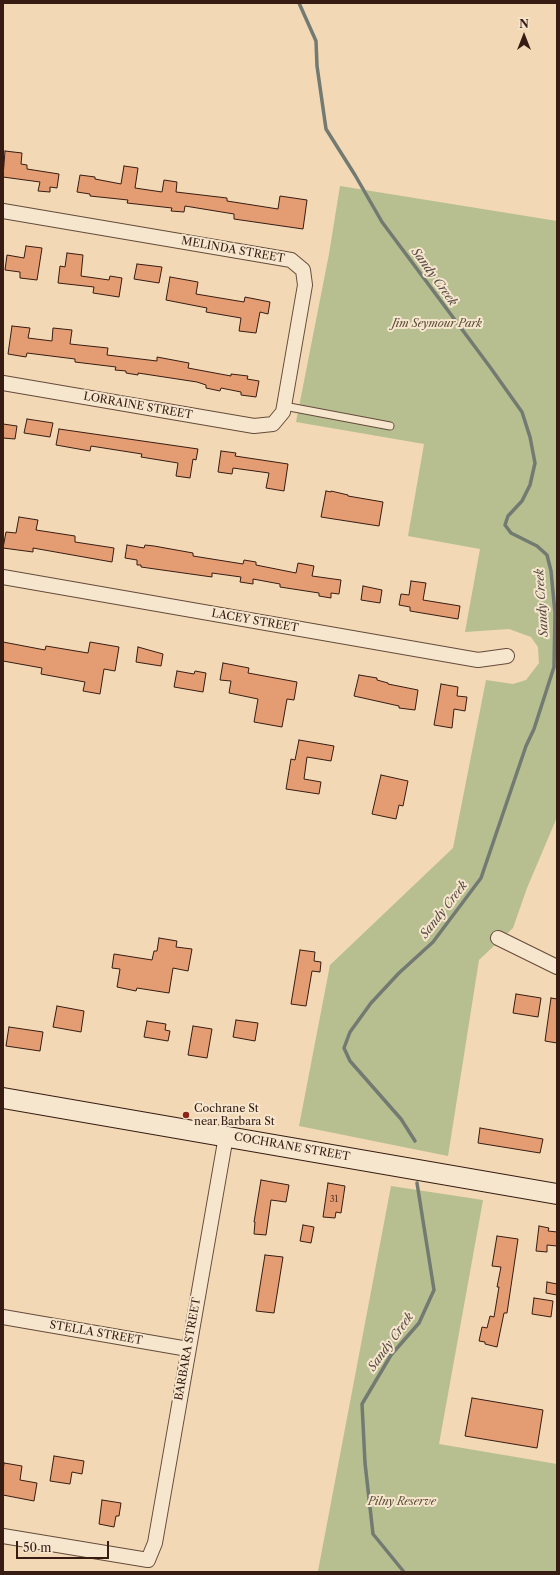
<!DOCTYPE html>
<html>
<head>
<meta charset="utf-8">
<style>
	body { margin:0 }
	#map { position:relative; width:560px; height:1575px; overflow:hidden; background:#f2d8b4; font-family:"Libre Caslon Text",serif }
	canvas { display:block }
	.frame { position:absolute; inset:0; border:4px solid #361c13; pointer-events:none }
	.north { position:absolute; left:504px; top:16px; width:40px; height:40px; -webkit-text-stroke:3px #f7e6ce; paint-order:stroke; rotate:0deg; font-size:11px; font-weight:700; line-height:16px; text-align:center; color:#361c13 }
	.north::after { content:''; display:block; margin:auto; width:14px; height:18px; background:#361c13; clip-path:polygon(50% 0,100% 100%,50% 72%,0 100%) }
	.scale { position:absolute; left:16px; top:1541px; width:93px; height:18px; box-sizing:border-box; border:2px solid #361c13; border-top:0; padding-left:5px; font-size:12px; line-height:14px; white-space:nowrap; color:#361c13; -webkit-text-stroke:3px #f7e6ce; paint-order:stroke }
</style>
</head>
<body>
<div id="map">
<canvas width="560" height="1575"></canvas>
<div class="frame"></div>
<div class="north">N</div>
<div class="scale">50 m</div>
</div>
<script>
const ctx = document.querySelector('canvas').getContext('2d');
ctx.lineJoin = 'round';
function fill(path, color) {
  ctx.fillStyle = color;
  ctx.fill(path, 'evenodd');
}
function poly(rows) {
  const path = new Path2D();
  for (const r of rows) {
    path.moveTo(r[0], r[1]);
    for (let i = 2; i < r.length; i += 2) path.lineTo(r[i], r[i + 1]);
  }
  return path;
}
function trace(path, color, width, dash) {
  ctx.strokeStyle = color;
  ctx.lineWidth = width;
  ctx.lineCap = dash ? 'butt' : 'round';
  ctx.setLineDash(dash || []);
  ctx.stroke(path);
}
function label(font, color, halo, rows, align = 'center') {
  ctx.font = font + ' "Libre Caslon Text",serif';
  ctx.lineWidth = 4;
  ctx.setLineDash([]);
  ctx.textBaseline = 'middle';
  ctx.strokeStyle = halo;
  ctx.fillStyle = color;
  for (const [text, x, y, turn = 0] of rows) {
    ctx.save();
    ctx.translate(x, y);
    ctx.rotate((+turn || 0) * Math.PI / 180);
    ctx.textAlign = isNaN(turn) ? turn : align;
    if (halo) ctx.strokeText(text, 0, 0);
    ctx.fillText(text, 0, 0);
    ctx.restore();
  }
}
fill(poly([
	[340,186,557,221,557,815,555,822,527,888,513,928,479,960,448,1156,299,1126,330,965,453,848,486,680,513,684,526,680,539,663,538,647,531,637,509,629,465,632,480,549,408,536,424,444,296,422,329,254],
	[391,1186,483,1200,439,1444,557,1464,557,1572,322,1572,318,1571]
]), '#b7bf90');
trace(poly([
	[299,3,316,41,317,66,326,129,355,175,382,222,490,367,522,412,530,437,535,463,530,485,522,501,508,516,505,525,511,533,537,546,547,555,551,571,555,613,554,667,534,729,526,746,481,878,433,942,399,973,371,1003,350,1032,344,1048,350,1061,401,1119,415,1141],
	[404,1572,373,1534,365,1463,362,1404,391,1355,419,1323,434,1290,417,1183]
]), '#737a72', 3.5);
const building = poly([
	[5,151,22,153,21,164,27,165,27,169,59,174,57,188,50,187,50,192,38,191,40,182,3,177,5,151],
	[124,166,138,168,135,188,162,192,164,180,177,182,176,192,227,198,227,201,278,209,280,196,307,200,303,229,234,219,234,214,185,206,184,212,171,211,172,208,127,203,128,200,90,196,90,194,77,192,80,175,95,177,95,179,121,184,124,166],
	[26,246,42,248,37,280,20,278,20,272,5,270,7,255,24,258,26,246],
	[67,253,83,255,81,276,109,280,110,276,122,278,119,297,93,293,94,287,58,283,60,266,65,267,67,253],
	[137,264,162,267,159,283,134,279,137,264],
	[170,277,198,282,196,294,244,302,245,297,270,302,268,314,260,312,256,333,239,331,241,318,206,312,207,308,166,300,170,277],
	[12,326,30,328,28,338,52,341,53,328,72,330,70,344,108,348,107,355,157,361,157,357,189,363,188,368,231,376,231,374,248,376,247,379,259,381,256,397,241,395,241,392,221,388,220,391,206,388,206,385,197,382,138,373,138,375,126,373,126,371,115,370,116,367,75,362,75,359,27,353,26,357,8,354,12,326],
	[27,419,53,423,50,437,24,433,27,419],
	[3,424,17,426,15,439,3,438,3,424],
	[59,429,198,449,196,460,193,459,190,478,176,476,178,463,141,457,142,454,91,446,90,451,56,445,59,429],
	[221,451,236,453,235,456,288,464,284,491,266,488,269,473,233,468,232,474,218,472,221,451],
	[326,491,331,492,331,491,348,495,348,496,383,502,379,526,321,517,326,491],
	[19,517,38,520,36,530,75,536,75,542,114,548,112,562,33,548,33,552,3,548,6,532,16,533,19,517],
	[127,545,144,548,145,545,154,546,193,553,193,556,243,564,244,560,256,562,256,565,296,573,298,563,314,566,312,576,341,580,339,594,331,593,331,598,319,596,319,593,280,587,280,584,253,579,253,584,240,582,241,577,212,573,212,577,141,567,141,565,137,565,137,560,125,558,127,545],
	[411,581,426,583,423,600,460,606,458,619,410,611,410,607,399,605,401,594,409,595,411,581],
	[363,586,382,590,380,603,361,600,363,586],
	[3,642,45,650,46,646,88,653,90,642,119,647,115,671,104,669,100,694,83,691,85,682,41,674,42,668,3,661,3,642],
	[138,647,163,654,161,666,136,662,138,647],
	[223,663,249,668,248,673,297,682,294,700,287,699,282,727,254,722,258,699,229,693,231,681,220,680,223,663],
	[177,671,194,674,195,671,206,673,203,692,174,687,177,671],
	[359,675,377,678,377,680,388,683,388,684,418,690,415,710,399,708,399,706,354,696,359,675],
	[441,684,458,687,457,696,467,697,465,711,454,709,452,728,434,725,441,684],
	[299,740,334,746,331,761,307,757,304,779,321,782,319,794,286,789,291,759,295,760,299,740],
	[381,775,408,781,403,806,399,805,396,819,372,814,381,775],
	[159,938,177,941,176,947,192,949,188,971,173,968,169,993,137,988,136,991,117,987,120,969,112,968,114,954,152,960,154,951,157,951,159,938],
	[300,950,315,952,314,961,321,962,320,972,312,971,306,1006,291,1004,300,950],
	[516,994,541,998,538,1017,513,1013,516,994],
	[551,998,557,999,557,1043,545,1041,551,998],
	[57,1006,84,1011,81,1032,53,1027,57,1006],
	[236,1020,258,1023,255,1041,233,1037,236,1020],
	[147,1021,166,1024,165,1030,170,1031,168,1041,144,1037,147,1021],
	[193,1026,212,1029,207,1058,188,1055,193,1026],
	[9,1027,43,1032,40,1051,6,1046,9,1027],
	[480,1128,543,1139,540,1153,478,1143,480,1128],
	[261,1180,289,1185,286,1202,271,1200,266,1235,254,1234,255,1222,254,1222,261,1180],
	[328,1183,345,1186,341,1213,336,1212,335,1218,323,1217,328,1183],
	[303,1225,314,1227,311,1243,300,1241,303,1225],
	[539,1226,549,1228,548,1231,557,1232,557,1246,547,1245,547,1252,536,1251,539,1226],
	[497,1236,518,1239,507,1313,504,1313,497,1347,485,1344,485,1342,479,1341,482,1327,487,1328,490,1316,494,1317,499,1287,497,1287,501,1267,492,1266,497,1236],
	[265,1255,283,1257,274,1313,256,1311,265,1255],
	[547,1282,557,1284,557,1295,546,1293,547,1282],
	[534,1298,553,1301,551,1317,532,1314,534,1298],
	[472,1398,543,1410,537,1448,465,1436,472,1398],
	[54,1456,84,1461,82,1474,72,1472,70,1484,50,1481,54,1456],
	[4,1463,22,1466,20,1480,37,1483,34,1501,3,1495,3,1471,4,1463],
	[102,1500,121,1503,119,1516,116,1516,114,1527,99,1524,102,1500]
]);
fill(building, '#e49d72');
trace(building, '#361c13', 1);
const lane = poly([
	[284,406,390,426]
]);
const street = poly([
	[3,211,291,260,303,270,305,285,283,412,273,424,254,426,3,383],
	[3,577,478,660,507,656],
	[498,938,557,967],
	[3,1317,188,1349],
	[3,1536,148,1560,155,1543,226,1136]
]);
const secondary = poly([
	[3,1098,557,1194]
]);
trace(lane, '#654b3b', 9);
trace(street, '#654b3b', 16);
trace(secondary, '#361c13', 22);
trace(lane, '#f7e6ce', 7);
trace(street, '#f7e6ce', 14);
trace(secondary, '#f7e6ce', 20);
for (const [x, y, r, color] of [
	[186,1115,4,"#8f2418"]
]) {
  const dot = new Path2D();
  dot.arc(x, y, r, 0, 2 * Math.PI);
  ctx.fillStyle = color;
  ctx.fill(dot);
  trace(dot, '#f7e6ce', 1.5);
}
label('9px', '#623c2b', null, [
	["31",334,1199]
]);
label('11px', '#361c13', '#f7e6ce', [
	["MELINDA STREET",233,250,10],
	["LORRAINE STREET",138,406,10],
	["LACEY STREET",255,621,10],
	["COCHRANE STREET",292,1147,10],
	["STELLA STREET",96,1333,10],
	["BARBARA STREET",188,1349,-80]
]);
label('italic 11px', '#5d4d38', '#f7e6ce', [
	["Jim Seymour Park",437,324],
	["Pilny Reserve",402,1502]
]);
label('11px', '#361c13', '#f7e6ce', [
	["Cochrane St",194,1109],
	["near Barbara St",194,1122]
], 'left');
label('italic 12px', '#554b43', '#f7e6ce', [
	["Sandy Creek",434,277,54],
	["Sandy Creek",542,603,-94],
	["Sandy Creek",444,910,-52],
	["Sandy Creek",391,1342,-54]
]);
</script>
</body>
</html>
